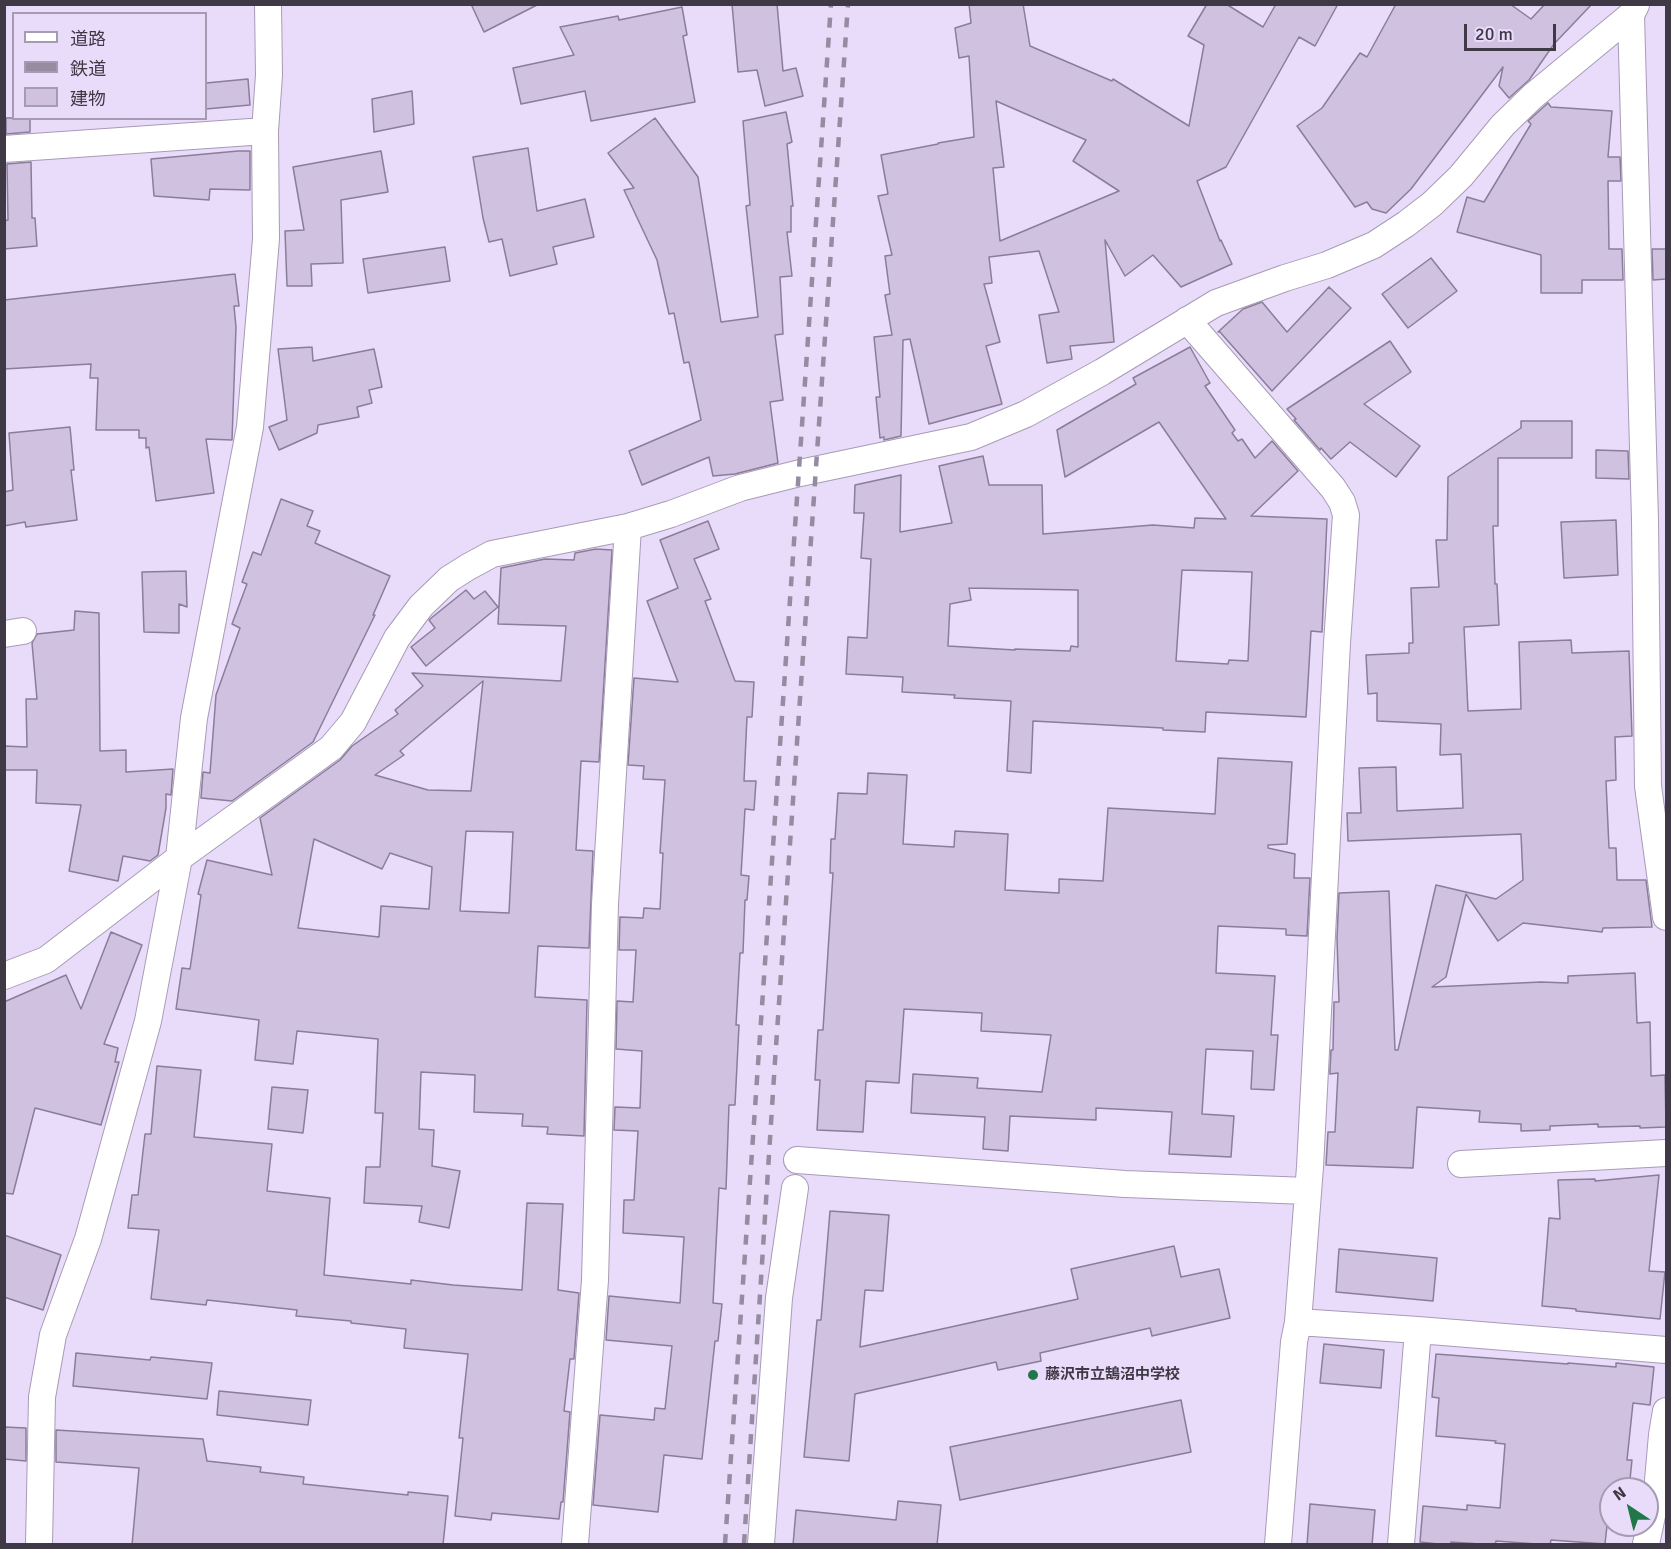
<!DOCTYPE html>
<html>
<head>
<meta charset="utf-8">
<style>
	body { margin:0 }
	#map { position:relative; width:1671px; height:1549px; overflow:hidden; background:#e9dcfa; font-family:Signika,"Noto Sans JP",sans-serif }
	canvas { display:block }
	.frame { position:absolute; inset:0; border:6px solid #3e3945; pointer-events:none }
	.legend { position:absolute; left:12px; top:12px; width:195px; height:108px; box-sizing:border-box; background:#e9dcfa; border:2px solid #a59bb2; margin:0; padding:8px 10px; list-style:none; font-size:18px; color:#3e3945 }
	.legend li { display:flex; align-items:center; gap:12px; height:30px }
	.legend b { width:30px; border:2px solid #a59bb2 }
	.north { position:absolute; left:1599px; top:1477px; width:60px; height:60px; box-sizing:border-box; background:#e9dcfa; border:2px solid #a59bb2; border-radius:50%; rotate:325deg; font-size:16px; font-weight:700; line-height:24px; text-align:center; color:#3e3945 }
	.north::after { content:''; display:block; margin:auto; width:21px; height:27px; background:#20774a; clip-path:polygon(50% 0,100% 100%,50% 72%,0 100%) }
	.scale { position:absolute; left:1464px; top:24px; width:92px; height:27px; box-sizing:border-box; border:3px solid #3e3945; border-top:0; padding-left:8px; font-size:18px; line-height:21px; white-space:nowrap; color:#3e3945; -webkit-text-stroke:4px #e9dcfa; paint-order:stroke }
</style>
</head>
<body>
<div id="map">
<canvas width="1671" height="1549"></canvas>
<div class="frame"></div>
<ul class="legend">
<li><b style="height:8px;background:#fff"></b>道路</li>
<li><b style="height:8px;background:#958ca1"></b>鉄道</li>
<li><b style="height:16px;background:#cfc1df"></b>建物</li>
</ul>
<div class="north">N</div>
<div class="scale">20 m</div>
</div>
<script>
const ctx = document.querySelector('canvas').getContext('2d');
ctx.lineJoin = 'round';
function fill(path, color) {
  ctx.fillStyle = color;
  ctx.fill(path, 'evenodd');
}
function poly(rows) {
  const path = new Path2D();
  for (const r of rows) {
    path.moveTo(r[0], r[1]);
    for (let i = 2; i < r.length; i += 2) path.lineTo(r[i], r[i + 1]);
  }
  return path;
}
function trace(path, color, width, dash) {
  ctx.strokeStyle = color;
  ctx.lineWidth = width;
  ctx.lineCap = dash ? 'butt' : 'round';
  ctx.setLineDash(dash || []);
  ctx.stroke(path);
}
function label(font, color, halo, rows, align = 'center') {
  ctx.font = font + ' Signika,"Noto Sans JP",sans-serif';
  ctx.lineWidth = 6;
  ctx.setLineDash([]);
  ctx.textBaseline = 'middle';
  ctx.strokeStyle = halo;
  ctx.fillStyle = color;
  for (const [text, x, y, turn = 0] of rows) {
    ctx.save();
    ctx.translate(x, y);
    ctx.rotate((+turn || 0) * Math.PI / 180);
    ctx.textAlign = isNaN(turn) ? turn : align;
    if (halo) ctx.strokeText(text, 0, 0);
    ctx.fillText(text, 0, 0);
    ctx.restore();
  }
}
const building = poly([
	[471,4,539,4,484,32,471,4],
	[732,4,777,4,783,71,796,68,803,96,765,106,757,70,738,72,732,4],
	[969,4,1023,4,1030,46,1112,81,1113,79,1189,126,1204,45,1188,36,1207,4,1226,4,1263,27,1276,4,1338,4,1315,46,1299,37,1226,167,1197,181,1220,241,1221,240,1232,264,1181,287,1153,255,1125,276,1105,240,1114,342,1070,346,1072,359,1047,363,1039,315,1059,312,1039,251,989,257,992,283,984,284,1000,342,986,346,1002,404,929,424,910,339,903,340,901,436,884,440,884,437,880,438,876,397,880,397,874,337,892,335,885,295,890,294,885,256,892,255,878,196,888,194,881,155,938,144,938,143,974,137,969,56,959,58,955,28,971,23,969,4],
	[996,101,1086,140,1073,161,1119,191,1000,241,993,168,1004,167,996,101],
	[1396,4,1510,4,1531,19,1545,4,1592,4,1554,44,1529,80,1509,98,1499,86,1503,67,1411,189,1386,213,1372,209,1367,202,1355,207,1297,126,1322,108,1360,53,1367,57,1396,4],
	[682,7,687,35,683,36,695,102,591,121,585,91,521,104,513,68,574,55,560,27,618,16,619,20,682,7],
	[248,79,250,105,206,109,206,83,248,79],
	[412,91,414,124,374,132,372,99,412,91],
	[1548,103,1551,107,1612,111,1608,157,1620,157,1621,181,1608,181,1609,249,1622,249,1623,280,1582,280,1582,293,1541,293,1541,255,1457,232,1467,197,1484,202,1531,124,1528,121,1548,103],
	[786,112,792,142,787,144,793,206,791,206,791,232,787,232,792,276,780,277,783,334,775,335,783,400,770,402,778,463,735,474,713,476,709,457,642,485,629,451,701,420,689,362,684,363,674,313,669,314,657,260,624,190,634,188,608,153,655,118,698,177,721,322,758,317,746,206,750,205,743,121,786,112],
	[6,118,30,118,30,132,6,134,6,118],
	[528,148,537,211,585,199,594,237,553,247,557,264,510,276,502,239,489,242,483,218,473,157,528,148],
	[238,151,250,151,250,190,210,189,209,200,154,196,151,159,238,151],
	[381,151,388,192,341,200,343,263,311,264,312,286,287,286,285,231,304,230,293,167,381,151],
	[31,162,32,218,35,218,37,246,4,249,4,221,8,220,7,164,31,162],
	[445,247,450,281,368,293,363,259,445,247],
	[1652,249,1666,249,1666,279,1653,280,1652,249],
	[1431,258,1457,291,1408,328,1382,294,1431,258],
	[235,274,239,306,234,306,236,327,232,440,206,439,214,493,156,501,149,447,146,448,146,438,139,438,139,430,96,430,98,378,90,378,91,364,4,369,4,300,235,274],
	[1329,287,1351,308,1272,391,1220,332,1218,332,1243,309,1262,302,1287,332,1329,287],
	[1390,341,1411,372,1364,404,1420,446,1396,477,1350,442,1331,459,1321,448,1320,450,1294,420,1296,419,1287,409,1390,341],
	[312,347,313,361,374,349,382,387,369,390,372,403,357,407,359,417,318,425,317,433,279,450,269,427,287,420,278,349,312,347],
	[1190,347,1210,383,1205,386,1235,430,1232,433,1238,441,1242,439,1255,458,1272,441,1298,471,1251,516,1327,519,1322,632,1311,631,1306,717,1206,712,1205,732,1163,730,1163,728,1033,721,1031,773,1007,771,1011,701,954,698,955,695,902,692,903,677,846,674,848,637,867,638,871,559,861,558,864,513,854,513,855,485,901,475,900,532,952,523,939,466,983,456,989,485,1042,485,1043,534,1153,525,1194,528,1195,518,1226,519,1159,422,1065,477,1057,430,1136,384,1133,378,1190,347],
	[1182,570,1252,572,1248,661,1229,660,1228,664,1176,661,1182,570],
	[969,588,1078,590,1078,647,1071,646,1070,651,1015,649,1015,650,948,646,950,604,971,600,969,588],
	[1521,421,1572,421,1572,458,1498,458,1498,526,1493,526,1495,584,1497,584,1499,625,1464,627,1468,711,1521,709,1519,642,1571,640,1572,653,1629,651,1632,736,1615,737,1616,780,1606,781,1609,848,1616,848,1617,880,1646,880,1652,927,1603,928,1602,932,1523,923,1498,941,1466,894,1446,977,1432,987,1541,982,1568,983,1568,976,1635,973,1637,1023,1650,1022,1651,1076,1665,1075,1666,1127,1640,1128,1640,1126,1598,1127,1598,1124,1550,1126,1550,1130,1521,1131,1521,1124,1479,1122,1480,1111,1417,1107,1413,1168,1326,1165,1328,1132,1335,1132,1338,1073,1330,1074,1330,1070,1331,1050,1333,1050,1334,1002,1339,1002,1337,938,1339,893,1389,891,1395,1050,1398,1050,1436,885,1496,899,1523,880,1521,834,1348,841,1347,813,1361,813,1359,768,1396,767,1397,811,1463,808,1461,754,1440,755,1441,724,1377,721,1377,693,1368,694,1366,655,1409,653,1409,643,1413,643,1411,588,1439,587,1436,540,1447,540,1448,477,1521,428,1521,421],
	[70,427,74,470,71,470,77,520,26,527,25,522,4,526,4,492,13,490,9,433,70,427],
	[1596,450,1628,451,1629,479,1596,478,1596,450],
	[281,499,313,511,307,526,320,531,315,543,390,576,373,615,375,615,313,742,232,801,201,798,203,772,210,773,216,695,240,628,232,624,247,584,242,582,253,552,261,555,281,499],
	[1616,520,1618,575,1564,578,1561,522,1616,520],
	[708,521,719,549,694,559,711,599,705,601,735,681,754,682,752,717,747,717,744,781,756,781,754,810,745,809,741,875,749,876,747,900,745,900,743,953,740,953,736,1025,739,1025,735,1105,729,1105,726,1189,719,1188,713,1303,722,1304,718,1341,715,1341,702,1459,664,1455,658,1512,593,1505,600,1415,654,1420,655,1408,665,1409,672,1346,606,1340,609,1296,680,1303,684,1237,623,1233,624,1200,634,1200,638,1131,614,1130,615,1107,640,1108,642,1051,616,1049,617,1001,633,1002,636,950,619,950,620,917,643,918,644,908,660,909,663,853,660,853,665,780,643,779,644,766,628,765,634,678,678,682,647,601,678,588,660,540,708,521],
	[596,549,612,550,599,762,581,761,576,850,593,851,589,948,538,946,535,997,587,1000,584,1136,547,1134,548,1127,522,1126,523,1114,474,1112,475,1075,421,1072,419,1129,434,1130,432,1166,460,1171,449,1228,419,1222,422,1206,364,1203,366,1167,380,1167,383,1113,375,1113,378,1039,297,1031,293,1064,255,1060,259,1020,176,1009,182,968,190,969,201,895,198,894,207,860,272,875,260,818,340,760,352,746,398,714,395,710,423,686,412,673,561,681,566,626,498,624,501,568,545,559,574,560,575,553,596,549],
	[483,681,471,791,428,790,375,775,404,755,400,751,483,681],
	[466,831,513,832,509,913,460,911,466,831],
	[314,839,382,869,390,853,432,867,429,909,381,906,379,937,298,928,314,839],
	[186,571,187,607,179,604,179,633,144,632,142,572,186,571],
	[466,590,474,599,485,591,498,607,426,666,411,647,435,628,429,620,430,619,466,590],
	[75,611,99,613,100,751,126,750,126,772,173,769,171,795,166,794,166,808,158,855,150,861,123,856,118,881,69,871,81,805,36,803,37,770,4,770,4,746,27,747,26,699,37,699,32,643,37,634,74,630,75,611],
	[1218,758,1292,762,1287,844,1268,845,1268,848,1295,854,1294,878,1310,878,1307,936,1286,935,1286,929,1218,926,1216,973,1275,976,1271,1035,1278,1035,1274,1090,1251,1089,1253,1051,1206,1049,1202,1114,1234,1116,1231,1157,1169,1154,1172,1112,1096,1108,1096,1120,1010,1116,1008,1151,983,1149,985,1117,911,1113,913,1074,978,1078,977,1088,1042,1092,1051,1035,981,1031,982,1013,904,1009,899,1083,866,1081,863,1132,817,1130,820,1080,815,1080,818,1030,823,1030,833,873,830,873,831,839,835,839,838,793,867,794,868,773,907,775,903,844,954,847,955,831,1008,834,1005,890,1059,893,1059,879,1103,881,1108,808,1215,814,1218,758],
	[111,932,142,945,104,1044,118,1048,115,1062,119,1062,101,1125,35,1108,13,1194,4,1193,4,1002,66,975,81,1009,111,932],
	[157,1066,201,1070,194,1137,272,1144,267,1191,330,1198,324,1275,411,1284,411,1280,453,1285,522,1290,527,1203,563,1204,558,1290,579,1293,574,1359,570,1359,564,1411,570,1412,563,1502,561,1502,559,1519,492,1513,491,1520,455,1516,463,1438,459,1438,468,1354,404,1348,406,1329,351,1323,351,1321,296,1316,297,1310,207,1300,206,1305,151,1299,159,1230,128,1228,132,1195,138,1195,145,1134,151,1134,157,1066],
	[272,1087,308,1090,303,1133,268,1129,272,1087],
	[1659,1175,1649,1271,1665,1272,1660,1319,1576,1311,1576,1309,1542,1306,1549,1218,1560,1219,1558,1180,1595,1179,1595,1181,1659,1175],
	[830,1211,889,1215,883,1291,865,1290,860,1347,1078,1299,1071,1269,1174,1246,1181,1277,1219,1269,1230,1318,1152,1336,1150,1328,1040,1353,1041,1361,998,1370,996,1362,855,1394,849,1461,804,1457,817,1320,821,1320,830,1211],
	[4,1235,61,1255,43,1310,4,1297,4,1235],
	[1339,1249,1437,1258,1433,1301,1336,1292,1339,1249],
	[1324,1344,1384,1350,1381,1388,1320,1383,1324,1344],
	[76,1353,150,1360,151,1357,212,1363,207,1399,73,1386,76,1353],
	[1436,1354,1568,1364,1568,1363,1616,1367,1616,1363,1654,1367,1650,1405,1633,1403,1627,1460,1632,1460,1629,1489,1611,1489,1605,1544,1551,1540,1550,1545,1496,1541,1495,1545,1451,1542,1450,1545,1447,1545,1420,1542,1423,1506,1467,1510,1467,1505,1500,1508,1505,1444,1495,1443,1496,1441,1436,1436,1439,1398,1432,1397,1436,1354],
	[219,1391,311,1400,308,1425,217,1415,219,1391],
	[1181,1400,1191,1452,960,1500,950,1447,1181,1400],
	[4,1427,26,1428,26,1461,4,1459,4,1427],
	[56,1430,203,1439,207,1461,261,1467,260,1472,304,1477,303,1484,408,1495,408,1492,448,1496,443,1545,132,1545,139,1468,56,1462,56,1430],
	[898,1501,941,1505,937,1545,793,1545,796,1510,896,1520,898,1501],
	[1310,1504,1375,1510,1372,1545,1307,1545,1310,1504]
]);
fill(building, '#cfc1df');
trace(building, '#8a7d99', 1.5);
const street = poly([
	[1636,5,1631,15,1645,520,1648,786,1666,917],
	[4,149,265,131],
	[1187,320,1333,488,1342,502,1346,515,1337,643,1310,1167,1298,1322,1294,1342,1278,1544],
	[4,634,23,631],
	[4,976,46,960,179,858,331,748,353,722,397,638,421,606,449,579,468,567,492,554,628,527,671,514,740,488,800,473,971,437,1026,414,1102,372,1216,303,1285,278,1327,265,1374,245,1406,224,1432,204,1461,176,1503,125,1533,96,1631,15],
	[797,1160,1125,1184,1307,1191],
	[1461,1164,1666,1153],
	[1298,1322,1418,1330,1666,1350],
	[39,1544,42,1397,53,1335,88,1239,148,1021,179,858,194,718,250,427,266,239,265,131,269,75,268,4],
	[575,1544,595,1280,605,904,628,527],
	[761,1544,779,1298,795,1188],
	[1401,1544,1418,1330],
	[1646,1544,1657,1492,1662,1435,1666,1411]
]);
trace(street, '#a89bb7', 28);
trace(street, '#fff', 26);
trace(poly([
	[725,1544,831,4],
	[744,1544,775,1061,848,4]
]), '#958ca1', 4.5, [10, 10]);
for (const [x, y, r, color] of [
	[1033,1375,6,"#20774a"]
]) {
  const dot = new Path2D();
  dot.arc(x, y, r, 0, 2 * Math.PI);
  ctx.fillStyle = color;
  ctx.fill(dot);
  trace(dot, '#e9dcfa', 2);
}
label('bold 15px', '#3e3945', '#e9dcfa', [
	["藤沢市立鵠沼中学校",1045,1375]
], 'left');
</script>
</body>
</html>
